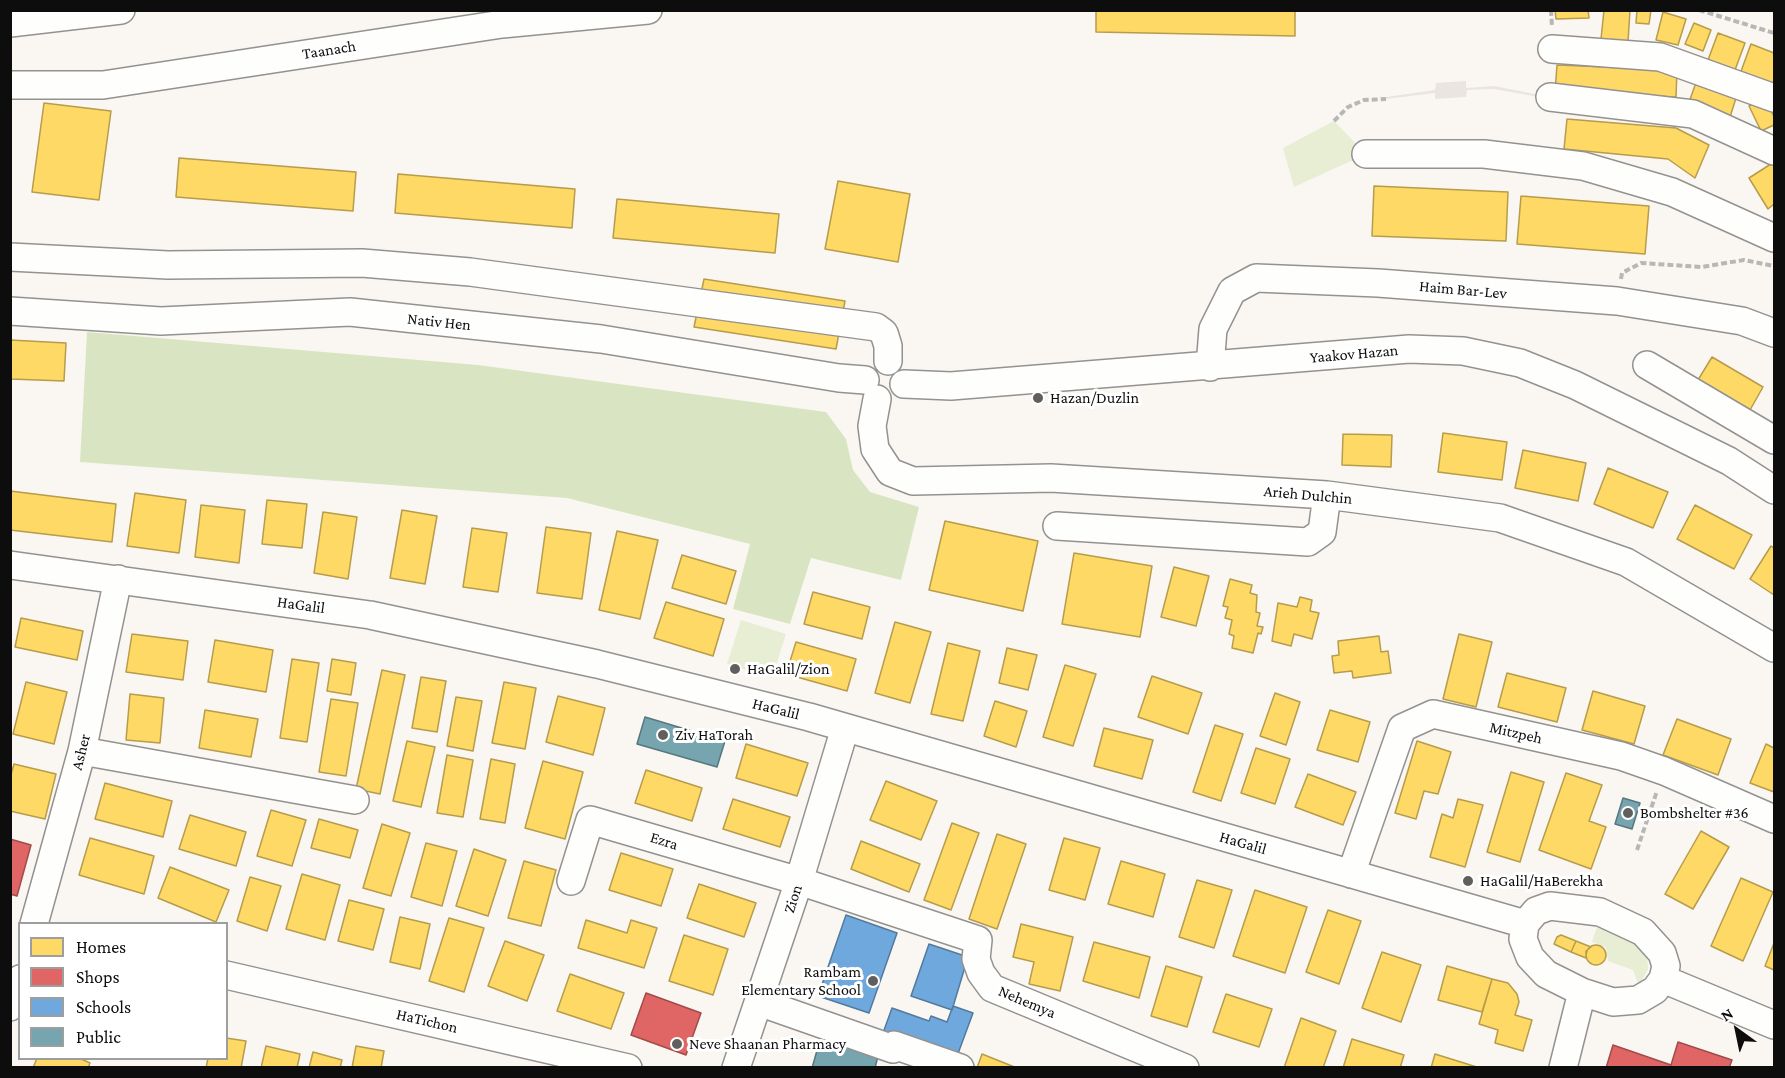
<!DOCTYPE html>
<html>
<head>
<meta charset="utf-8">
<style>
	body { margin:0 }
	#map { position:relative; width:1785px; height:1078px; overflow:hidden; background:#faf7f2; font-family:"Crimson Pro",serif }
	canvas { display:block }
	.frame { position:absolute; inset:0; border:12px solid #0d0d0d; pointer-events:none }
	.legend { position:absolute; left:18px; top:922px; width:210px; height:138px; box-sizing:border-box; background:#fff; border:2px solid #9e9e9e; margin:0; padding:8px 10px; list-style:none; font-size:18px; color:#0d0d0d }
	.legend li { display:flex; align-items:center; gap:12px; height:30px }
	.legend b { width:30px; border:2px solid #9e9e9e }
	.north { position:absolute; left:1707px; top:1000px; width:60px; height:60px; -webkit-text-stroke:4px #fff; paint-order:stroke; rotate:327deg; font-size:16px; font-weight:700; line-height:24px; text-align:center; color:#0d0d0d }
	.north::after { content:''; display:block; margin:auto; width:21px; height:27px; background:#0d0d0d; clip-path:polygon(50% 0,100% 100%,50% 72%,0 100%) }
</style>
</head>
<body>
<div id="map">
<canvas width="1785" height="1078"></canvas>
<div class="frame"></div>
<ul class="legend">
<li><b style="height:16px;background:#ffd966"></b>Homes</li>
<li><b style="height:16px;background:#e06666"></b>Shops</li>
<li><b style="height:16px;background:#6fa8dc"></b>Schools</li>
<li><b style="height:16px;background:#76a5af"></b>Public</li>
</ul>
<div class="north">N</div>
</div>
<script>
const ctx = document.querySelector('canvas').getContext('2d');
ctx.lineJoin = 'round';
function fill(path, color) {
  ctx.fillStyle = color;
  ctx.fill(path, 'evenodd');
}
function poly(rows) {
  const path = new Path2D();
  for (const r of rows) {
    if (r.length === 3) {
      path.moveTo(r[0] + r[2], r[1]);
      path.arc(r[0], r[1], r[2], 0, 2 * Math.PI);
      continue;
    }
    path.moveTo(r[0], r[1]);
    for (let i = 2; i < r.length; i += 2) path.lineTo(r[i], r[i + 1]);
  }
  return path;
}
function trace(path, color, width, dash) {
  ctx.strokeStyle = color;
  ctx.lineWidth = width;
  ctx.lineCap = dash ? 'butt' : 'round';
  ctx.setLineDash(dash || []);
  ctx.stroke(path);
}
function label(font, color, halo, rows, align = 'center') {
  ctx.font = font + ' "Crimson Pro",serif';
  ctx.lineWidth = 6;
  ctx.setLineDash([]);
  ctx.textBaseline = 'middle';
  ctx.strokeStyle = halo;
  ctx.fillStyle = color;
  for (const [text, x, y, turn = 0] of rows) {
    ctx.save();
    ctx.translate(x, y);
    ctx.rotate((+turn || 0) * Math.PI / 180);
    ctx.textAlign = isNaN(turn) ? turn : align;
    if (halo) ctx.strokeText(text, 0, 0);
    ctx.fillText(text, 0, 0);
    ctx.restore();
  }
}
fill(poly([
	[1334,121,1366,154,1294,187,1283,148],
	[741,620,786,634,772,678,727,664],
	[1597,927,1633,940,1647,954,1648,969,1639,986,1633,970,1608,961,1606,947,1592,942]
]), '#e7eed3');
fill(poly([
	[87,332,478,365,826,412,846,439,853,470,870,492,919,507,901,580,811,558,790,624,733,609,750,544,567,498,80,462]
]), '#d9e5c2');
fill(poly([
	[1466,81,1466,88,1494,86,1550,97,1550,99,1494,89,1467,90,1466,97,1435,99,1435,93,1386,99,1386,97,1435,90,1436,83]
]), '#eae5de');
const homes = poly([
	[1096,10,1295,10,1295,36,1096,32,1096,10],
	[1555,10,1588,10,1589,18,1556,19,1555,10],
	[1604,10,1630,10,1628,42,1601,39,1604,10],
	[1637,10,1651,10,1649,24,1636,23,1637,10],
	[1663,12,1686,19,1678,45,1656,40,1663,12],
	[1694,23,1711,30,1703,51,1685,44,1694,23],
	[1718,33,1745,43,1735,70,1708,60,1718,33],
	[1751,44,1774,53,1774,86,1740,74,1751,44],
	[1557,65,1677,70,1676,97,1555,92,1557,65],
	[1697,80,1737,95,1730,117,1689,102,1697,80],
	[1766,98,1774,117,1774,125,1761,131,1749,106,1766,98],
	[44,103,111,111,99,200,32,192,44,103],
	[1567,119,1676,128,1709,145,1695,178,1668,159,1564,149,1567,119],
	[179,158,356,172,353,211,176,197,179,158],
	[1774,162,1774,204,1768,209,1749,178,1774,162],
	[398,174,575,189,572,228,395,213,398,174],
	[838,181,910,194,898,262,825,249,838,181],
	[1374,186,1508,192,1506,241,1372,236,1374,186],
	[1521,196,1649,206,1645,254,1517,244,1521,196],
	[617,199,779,214,775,253,613,238,617,199],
	[704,279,845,301,836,349,694,327,704,279],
	[10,340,66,343,64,381,10,379,10,340],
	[1712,357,1763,387,1750,410,1698,380,1712,357],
	[1443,433,1507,442,1502,480,1438,472,1443,433],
	[1343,434,1392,435,1391,467,1342,465,1343,434],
	[1523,450,1586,463,1578,501,1515,488,1523,450],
	[1608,468,1668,492,1653,528,1594,504,1608,468],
	[10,491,116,504,112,542,10,530,10,491],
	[135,493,186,500,179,553,127,546,135,493],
	[267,500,307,504,302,548,262,544,267,500],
	[201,505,245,510,239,563,195,557,201,505],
	[1695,505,1752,535,1734,569,1677,539,1695,505],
	[402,510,437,516,425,584,390,578,402,510],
	[323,512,357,517,348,579,314,573,323,512],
	[945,521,1038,541,1023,611,929,590,945,521],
	[546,527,591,533,582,599,537,593,546,527],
	[472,528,507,533,498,592,463,587,472,528],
	[617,531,658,540,640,619,599,610,617,531],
	[1771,546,1774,548,1774,595,1750,579,1771,546],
	[1074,553,1152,566,1140,637,1062,624,1074,553],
	[682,555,736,571,726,604,672,588,682,555],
	[1174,567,1209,576,1196,626,1161,617,1174,567],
	[1230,579,1252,585,1250,593,1257,595,1256,612,1260,613,1257,626,1263,627,1261,634,1258,633,1253,653,1232,648,1234,636,1229,634,1232,620,1225,618,1228,607,1223,606,1230,579],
	[813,592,870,607,862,639,804,624,813,592],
	[1300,597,1312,600,1310,611,1319,613,1312,639,1294,634,1291,646,1272,641,1278,603,1297,607,1300,597],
	[666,602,724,619,713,656,654,638,666,602],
	[21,618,83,631,77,660,15,647,21,618],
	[895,622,931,632,910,703,875,693,895,622],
	[132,634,188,641,183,680,126,672,132,634],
	[1459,634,1492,642,1476,707,1443,699,1459,634],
	[1379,636,1381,652,1388,651,1391,673,1353,678,1352,671,1334,673,1332,656,1339,655,1338,641,1379,636],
	[215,640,273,650,266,692,208,682,215,640],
	[796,642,856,659,847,691,786,674,796,642],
	[948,643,980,651,963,721,931,714,948,643],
	[1007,648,1037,655,1028,690,999,683,1007,648],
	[292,659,319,663,307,742,280,738,292,659],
	[332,659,356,663,351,695,327,691,332,659],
	[1065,665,1096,674,1073,746,1043,737,1065,665],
	[382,670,405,675,380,794,356,789,382,670],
	[1507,673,1566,688,1557,722,1498,707,1507,673],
	[1152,676,1202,693,1188,734,1138,717,1152,676],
	[421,677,446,681,437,732,412,728,421,677],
	[26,682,67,692,54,744,13,734,26,682],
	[504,682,536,688,525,749,492,743,504,682],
	[1593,691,1645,706,1634,744,1582,730,1593,691],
	[1275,693,1300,702,1286,745,1260,736,1275,693],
	[130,694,164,698,160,743,126,740,130,694],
	[558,696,605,708,593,755,546,742,558,696],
	[456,697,482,701,473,751,447,746,456,697],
	[331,699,358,703,346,776,319,772,331,699],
	[995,701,1027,711,1016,747,984,736,995,701],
	[205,710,258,719,251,757,199,748,205,710],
	[1330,710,1370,722,1358,762,1317,750,1330,710],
	[1677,719,1731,739,1718,775,1663,755,1677,719],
	[1215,725,1243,734,1221,801,1193,792,1215,725],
	[1104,728,1153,740,1142,779,1094,766,1104,728],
	[407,741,435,747,421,807,393,801,407,741],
	[1417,741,1451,752,1438,794,1424,791,1416,819,1395,813,1417,741],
	[746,744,808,763,797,796,736,778,746,744],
	[1766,744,1774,748,1774,792,1750,783,1766,744],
	[1256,748,1290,759,1275,804,1241,793,1256,748],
	[447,755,473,760,463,817,437,813,447,755],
	[491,759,515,764,505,823,480,819,491,759],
	[543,761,583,772,565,839,525,828,543,761],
	[14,764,56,774,45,819,10,811,10,778,14,764],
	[646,770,702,788,692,821,635,803,646,770],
	[1511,772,1544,782,1520,862,1487,852,1511,772],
	[1566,773,1602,785,1589,821,1606,827,1591,869,1539,850,1566,773],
	[1308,774,1356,792,1343,825,1295,807,1308,774],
	[886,781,937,801,921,840,870,820,886,781],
	[105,783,172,801,163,837,95,819,105,783],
	[733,799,790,817,780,847,723,829,733,799],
	[1458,799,1483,805,1465,867,1430,857,1442,814,1453,818,1458,799],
	[271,810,306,820,292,866,257,856,271,810],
	[190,815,246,832,236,866,179,849,190,815],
	[319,819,358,830,350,858,311,848,319,819],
	[952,823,979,833,951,910,924,900,952,823],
	[382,824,410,833,391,896,363,888,382,824],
	[1701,831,1729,847,1693,909,1665,894,1701,831],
	[997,834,1026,844,997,929,969,919,997,834],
	[90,838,154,856,144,894,79,875,90,838],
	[1064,838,1100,848,1085,900,1049,890,1064,838],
	[861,841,920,864,909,892,851,869,861,841],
	[426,843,457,851,442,906,411,897,426,843],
	[474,849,506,860,488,916,456,906,474,849],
	[621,853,673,869,661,906,609,890,621,853],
	[524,861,556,870,541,926,508,918,524,861],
	[1121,861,1165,874,1153,917,1108,904,1121,861],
	[170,867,229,890,216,922,158,898,170,867],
	[302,874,340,885,325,940,286,929,302,874],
	[250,877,281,886,267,931,237,921,250,877],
	[1741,878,1773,892,1743,961,1711,946,1741,878],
	[1197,880,1232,890,1214,948,1179,937,1197,880],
	[699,884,756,903,744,937,687,918,699,884],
	[1255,890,1307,907,1285,973,1233,956,1255,890],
	[349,900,384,909,373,950,338,941,349,900],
	[1328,910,1361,921,1339,984,1306,972,1328,910],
	[400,917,430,924,420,969,390,962,400,917],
	[449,918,484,928,464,992,429,981,449,918],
	[586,920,627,933,631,920,657,928,644,968,578,948,586,920],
	[1021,924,1073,937,1060,991,1029,984,1034,962,1013,957,1021,924],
	[684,935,728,949,713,995,669,981,684,935],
	[1561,935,1576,941,1571,952,1554,944,1557,937,1561,935],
	[505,941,544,955,527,1001,488,986,505,941],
	[1576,941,1591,947,1586,951,1586,958,1571,952,1576,941],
	[1094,942,1150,957,1139,998,1083,981,1094,942],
	[1774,943,1774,970,1765,966,1774,943],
	[1596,955,10],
	[1382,952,1421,965,1401,1022,1362,1008,1382,952],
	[1166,966,1202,977,1187,1027,1151,1016,1166,966],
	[1447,966,1492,979,1482,1012,1438,1000,1447,966],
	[570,974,624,993,611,1029,557,1011,570,974],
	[1492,979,1508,983,1517,994,1519,1002,1515,1015,1532,1020,1523,1051,1495,1043,1498,1030,1479,1024,1492,979],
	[1226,994,1272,1009,1259,1047,1213,1032,1226,994],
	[1301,1018,1336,1031,1323,1068,1284,1068,1301,1018],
	[226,1038,246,1041,241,1068,206,1068,208,1058,226,1058,226,1038],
	[1352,1039,1404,1055,1400,1068,1343,1068,1352,1039],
	[266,1046,300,1054,297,1068,261,1068,266,1046],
	[356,1046,384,1051,381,1068,352,1068,356,1046],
	[313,1052,342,1060,340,1068,309,1068,313,1052],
	[982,1054,1017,1068,977,1068,982,1054],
	[1435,1054,1480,1068,1431,1068,1435,1054],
	[37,1058,79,1058,90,1063,88,1068,33,1068,37,1058]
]);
fill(homes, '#ffd966');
trace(homes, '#b69c4b', 1.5);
const shops = poly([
	[10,839,31,845,17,896,10,894,10,839],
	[646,993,701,1013,686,1055,631,1035,646,993],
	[1678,1042,1732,1060,1729,1068,1606,1068,1613,1045,1671,1065,1678,1042]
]);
fill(shops, '#e06666');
trace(shops, '#a14b4b', 1.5);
const schools = poly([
	[846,915,897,933,869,1013,818,996,846,915],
	[929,944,968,957,952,1010,911,996,929,944],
	[953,1006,973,1013,956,1059,883,1033,892,1008,929,1021,931,1016,947,1022,953,1006]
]);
fill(schools, '#6fa8dc');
trace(schools, '#527a9e', 1.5);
const public = poly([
	[645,717,725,741,717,767,637,744,645,717],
	[1623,798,1640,803,1632,829,1615,824,1623,798],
	[820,1040,878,1056,875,1068,812,1068,820,1040]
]);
fill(public, '#76a5af');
trace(public, '#56777e', 1.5);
const minor = poly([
	[10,23,121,10],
	[1552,49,1660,57,1774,98],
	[10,85,103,85,502,24,648,10],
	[1550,97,1693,114,1774,151],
	[1366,154,1484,154,1583,166,1672,192,1774,238],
	[10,257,168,265,362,263,470,272,876,327,884,333,888,346,888,361],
	[10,311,161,321,350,312,601,339,839,378,865,380],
	[1647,365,1774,440],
	[1210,367,1213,329,1232,291,1256,278,1378,283,1617,301,1742,321,1774,333],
	[904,384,951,386,1409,349,1463,351,1520,363,1575,385,1729,461,1774,490],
	[877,399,872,426,875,449,890,472,913,481,1051,478,1327,495,1500,518,1626,562,1774,648],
	[1057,526,1308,542,1322,532,1327,495],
	[10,565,370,615,597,664,809,717,1525,924],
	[82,751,355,800],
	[1351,874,1402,728,1433,714,1621,756,1664,771,1774,819],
	[571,881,590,820,799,881,978,940,976,959,981,973,992,988,1185,1068],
	[1550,906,1600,912,1643,932,1662,953,1666,966,1663,979,1655,990,1638,1000,1613,1002,1582,992,1546,974,1530,957,1523,939,1525,924,1536,911,1550,906],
	[34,924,82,751,118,579],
	[226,975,628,1068],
	[1663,979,1774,1025],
	[759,1002,893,1049,894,1045,960,1068],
	[10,1007,20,979],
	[736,1068,799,881,845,728],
	[1563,1068,1582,992]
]);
trace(minor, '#949290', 30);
trace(poly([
	[1551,10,1552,27],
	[1699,10,1774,33],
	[1334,121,1348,107,1364,100,1386,99],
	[1621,279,1622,273,1641,263,1702,267,1744,260,1774,266],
	[1637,850,1657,791]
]), '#b8b7b6', 4, [6, 3]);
trace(minor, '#fefefd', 27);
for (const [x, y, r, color] of [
	[1038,398,6,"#605f5d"],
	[735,669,6,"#605f5d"],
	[663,735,6,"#605f5d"],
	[1628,813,6,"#605f5d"],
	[1468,881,6,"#605f5d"],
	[873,981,6,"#605f5d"],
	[677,1044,6,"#605f5d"]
]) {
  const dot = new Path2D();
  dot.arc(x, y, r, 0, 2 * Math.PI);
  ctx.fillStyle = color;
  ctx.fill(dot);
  trace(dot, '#fff', 2);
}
label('16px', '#0d0d0d', '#fff', [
	["Taanach",329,50,-9],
	["Haim Bar-Lev",1463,290,5],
	["Nativ Hen",439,322,6],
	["Yaakov Hazan",1354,354,-5],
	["Arieh Dulchin",1308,495,5],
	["HaGalil",301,605,8],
	["HaGalil",776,709,14],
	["Mitzpeh",1516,733,13],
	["Asher",81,752,-76],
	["Ezra",664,841,17],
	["HaGalil",1243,843,16],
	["Zion",793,899,-72],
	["Nehemya",1027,1002,23],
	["HaTichon",427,1021,13]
]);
label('16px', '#0d0d0d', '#fff', [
	["Hazan/Duzlin",1050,398],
	["HaGalil/Zion",747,669],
	["Ziv HaTorah",675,735],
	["Bombshelter #36",1640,813],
	["HaGalil/HaBerekha",1480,881],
	["Rambam",861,972,"right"],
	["Elementary School",861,990,"right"],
	["Neve Shaanan Pharmacy",689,1044]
], 'left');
</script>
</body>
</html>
